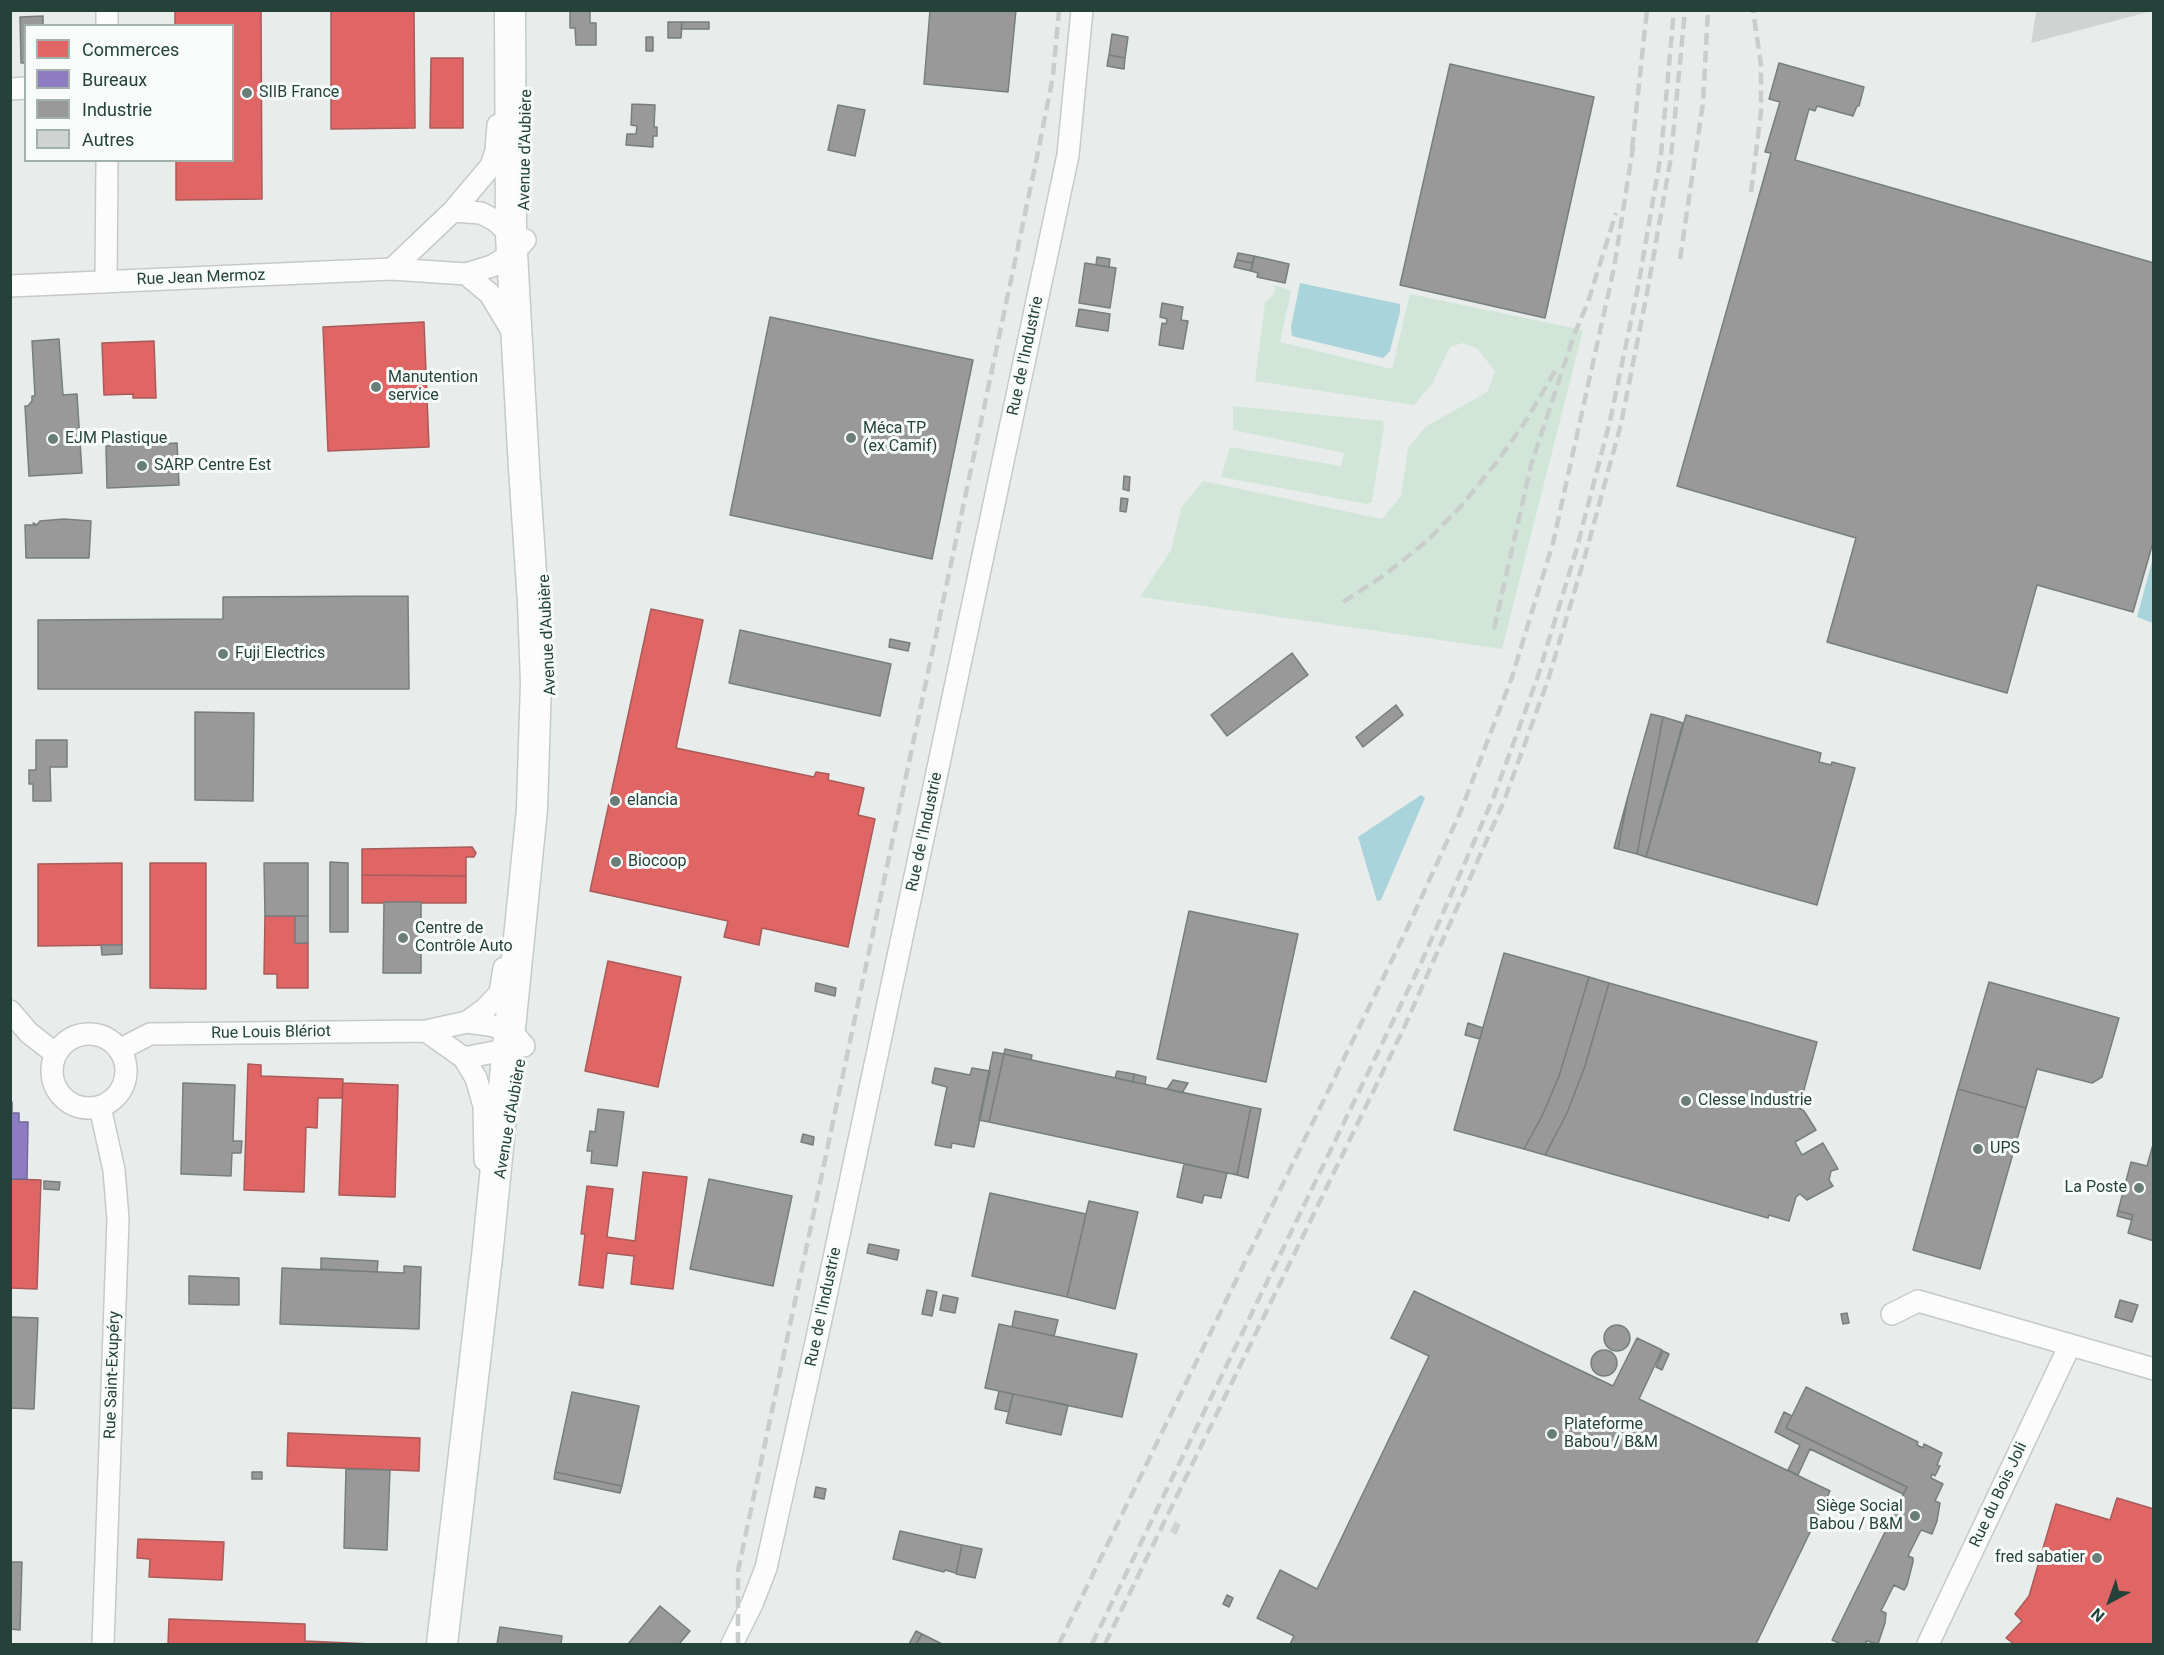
<!DOCTYPE html>
<html>
<head>
<meta charset="utf-8">
<style>
	body { margin:0 }
	#map { position:relative; width:2164px; height:1655px; overflow:hidden; background:#e8edeb; font-family:Roboto,sans-serif }
	canvas { display:block }
	.frame { position:absolute; inset:0; border:12px solid #24423a; pointer-events:none }
	.legend { position:absolute; left:24px; top:24px; width:210px; height:138px; box-sizing:border-box; background:#f7fbf9; border:2px solid #a3b1ad; margin:0; padding:8px 10px; list-style:none; font-size:18px; color:#24423a }
	.legend li { display:flex; align-items:center; gap:12px; height:30px }
	.legend b { width:30px; border:2px solid #a3b1ad }
	.north { position:absolute; left:2080px; top:1571px; width:60px; height:60px; -webkit-text-stroke:4px #f7fbf9; paint-order:stroke; rotate:221deg; font-size:16px; font-weight:700; line-height:24px; text-align:center; color:#24423a }
	.north::after { content:''; display:block; margin:auto; width:21px; height:27px; background:#24423a; clip-path:polygon(50% 0,100% 100%,50% 72%,0 100%) }
</style>
</head>
<body>
<div id="map">
<canvas width="2164" height="1655"></canvas>
<div class="frame"></div>
<ul class="legend">
<li><b style="height:16px;background:#e06666"></b>Commerces</li>
<li><b style="height:16px;background:#8e7cc3"></b>Bureaux</li>
<li><b style="height:16px;background:#999"></b>Industrie</li>
<li><b style="height:16px;background:#cfd4d2"></b>Autres</li>
</ul>
<div class="north">N</div>
</div>
<script>
const ctx = document.querySelector('canvas').getContext('2d');
ctx.lineJoin = 'round';
function fill(path, color) {
  ctx.fillStyle = color;
  ctx.fill(path, 'evenodd');
}
function poly(rows) {
  const path = new Path2D();
  for (const r of rows) {
    if (r.length === 3) {
      path.moveTo(r[0] + r[2], r[1]);
      path.arc(r[0], r[1], r[2], 0, 2 * Math.PI);
      continue;
    }
    path.moveTo(r[0], r[1]);
    for (let i = 2; i < r.length; i += 2) path.lineTo(r[i], r[i + 1]);
  }
  return path;
}
function trace(path, color, width, dash) {
  ctx.strokeStyle = color;
  ctx.lineWidth = width;
  ctx.lineCap = dash ? 'butt' : 'round';
  ctx.setLineDash(dash || []);
  ctx.stroke(path);
}
function label(font, color, halo, rows, align = 'center') {
  ctx.font = font + ' Roboto,sans-serif';
  ctx.lineWidth = 6;
  ctx.setLineDash([]);
  ctx.textBaseline = 'middle';
  ctx.strokeStyle = halo;
  ctx.fillStyle = color;
  for (const [text, x, y, turn = 0] of rows) {
    ctx.save();
    ctx.translate(x, y);
    ctx.rotate((+turn || 0) * Math.PI / 180);
    ctx.textAlign = isNaN(turn) ? turn : align;
    if (halo) ctx.strokeText(text, 0, 0);
    ctx.fillText(text, 0, 0);
    ctx.restore();
  }
}
fill(poly([
	[1275,285,1291,291,1280,342,1392,369,1410,294,1583,330,1502,649,1140,597,1171,550,1181,508,1203,481,1382,519,1401,496,1408,448,1425,427,1487,392,1495,372,1478,349,1463,343,1450,347,1432,384,1414,405,1255,381,1265,302,1274,294],
	[1233,406,1383,421,1384,426,1372,502,1367,504,1221,477,1230,447,1341,466,1344,453,1233,430]
]), '#d1e6d8');
fill(poly([
	[1300,283,1400,304,1400,312,1390,351,1383,358,1292,336,1291,327],
	[2153,558,2153,623,2137,617],
	[1421,795,1425,798,1381,900,1377,901,1358,837]
]), '#a9d4db');
const shops = poly([
	[175,10,261,10,262,199,176,200,176,160,232,160,232,26,175,26,175,10],
	[414,10,415,128,331,129,331,11,414,10],
	[431,58,463,58,463,128,430,128,431,58],
	[424,322,429,447,328,451,323,327,424,322],
	[154,341,156,398,133,398,133,394,104,395,102,343,154,341],
	[651,609,703,620,676,748,814,777,816,772,829,774,828,780,864,788,858,815,875,819,848,947,762,928,759,945,724,937,728,921,590,891,651,609],
	[472,847,476,853,474,857,466,857,466,876,362,875,362,849,472,847],
	[122,863,122,945,38,946,38,864,122,863],
	[150,863,206,863,206,989,150,988,150,863],
	[362,875,466,876,466,903,362,903,362,875],
	[265,916,295,916,295,943,308,943,308,988,277,988,277,974,264,974,265,916],
	[608,961,681,977,658,1087,585,1071,608,961],
	[248,1064,261,1065,261,1076,343,1079,342,1098,318,1098,317,1128,306,1127,304,1192,244,1190,248,1064],
	[343,1083,398,1085,395,1197,339,1195,343,1083],
	[643,1172,687,1177,673,1289,631,1284,634,1256,607,1253,603,1288,579,1285,585,1234,581,1234,587,1186,613,1189,607,1237,635,1241,643,1172],
	[10,1179,41,1180,37,1289,10,1288,10,1179],
	[288,1433,420,1438,419,1471,287,1466,288,1433],
	[2117,1498,2154,1509,2154,1644,2014,1644,2006,1638,2022,1621,2015,1614,2029,1596,2056,1504,2110,1520,2117,1498],
	[138,1539,224,1542,222,1580,149,1577,150,1559,137,1558,138,1539],
	[169,1619,305,1624,305,1641,372,1644,168,1644,169,1619]
]);
fill(shops, '#e06666');
trace(shops, '#a85b59', 1.5);
const offices = poly([
	[10,1102,12,1102,12,1113,19,1113,19,1122,28,1122,27,1179,10,1179,10,1102]
]);
fill(offices, '#8e7cc3');
trace(offices, '#6e6b9a', 1.5);
const industry = poly([
	[570,10,590,10,590,23,596,23,596,45,576,45,575,28,570,28,570,10],
	[930,10,1016,10,1008,92,924,84,930,10],
	[43,16,43,26,26,26,26,63,21,63,20,17,43,16],
	[668,22,682,22,681,38,668,38,668,22],
	[682,22,709,22,709,29,681,29,682,22],
	[1112,34,1128,37,1125,58,1109,55,1112,34],
	[646,37,653,37,653,51,646,51,646,37],
	[1109,55,1125,58,1124,69,1107,66,1109,55],
	[1779,63,1864,87,1859,106,1857,106,1853,116,1817,106,1815,111,1809,109,1795,160,2154,263,2154,539,2133,612,2037,585,2007,693,1827,642,1856,538,1677,486,1771,153,1765,152,1780,102,1769,99,1779,63],
	[1450,64,1594,97,1545,318,1400,285,1450,64],
	[632,104,655,105,654,127,657,127,657,136,653,136,653,147,626,145,627,134,636,134,637,126,631,125,632,104],
	[838,105,865,110,855,156,828,150,838,105],
	[1238,253,1254,256,1253,263,1236,260,1238,253],
	[1254,256,1289,264,1285,283,1257,277,1258,273,1251,271,1254,256],
	[1097,257,1110,259,1109,267,1096,265,1097,257],
	[1236,260,1253,263,1251,271,1234,267,1236,260],
	[1085,263,1116,268,1110,308,1079,303,1085,263],
	[1162,303,1183,307,1181,320,1188,321,1183,349,1159,345,1162,323,1166,324,1167,319,1160,317,1162,303],
	[1079,309,1110,314,1108,331,1076,326,1079,309],
	[770,317,973,360,932,559,730,515,770,317],
	[59,339,63,395,77,394,82,473,29,476,25,406,28,406,32,401,32,396,35,396,32,341,59,339],
	[141,437,142,445,177,443,179,485,107,488,106,446,129,445,129,438,141,437],
	[1124,476,1130,477,1129,491,1123,489,1124,476],
	[1121,498,1128,499,1126,512,1120,511,1121,498],
	[64,519,91,521,89,558,26,558,25,525,36,525,33,523,37,525,40,521,64,519],
	[408,596,409,689,38,689,38,620,223,619,223,597,408,596],
	[740,630,891,664,880,716,729,683,740,630],
	[890,639,910,643,908,651,889,647,890,639],
	[1292,653,1308,675,1227,736,1211,715,1292,653],
	[1396,705,1403,715,1363,747,1356,737,1396,705],
	[195,712,254,713,253,801,195,800,195,712],
	[1651,714,1663,717,1637,854,1618,849,1628,796,1651,714],
	[1686,715,1821,753,1819,762,1831,765,1832,762,1855,768,1817,905,1646,857,1686,715],
	[1663,717,1683,723,1646,857,1637,854,1663,717],
	[36,740,67,740,67,767,50,767,51,801,33,801,33,784,29,784,29,770,36,770,36,740],
	[1628,796,1624,818,1618,849,1614,848,1628,796],
	[330,862,348,863,348,932,330,932,330,862],
	[264,863,308,863,308,916,265,916,264,863],
	[384,902,421,902,421,973,383,973,384,902],
	[1189,911,1298,934,1266,1082,1157,1059,1189,911],
	[295,916,308,916,308,943,295,943,295,916],
	[101,945,122,945,122,954,102,955,101,945],
	[1504,953,1589,977,1559,1076,1543,1114,1524,1149,1454,1130,1504,953],
	[1589,977,1609,983,1585,1066,1567,1113,1545,1155,1524,1149,1543,1114,1559,1076,1589,977],
	[1989,982,2119,1018,2102,1077,2092,1083,2037,1069,2026,1108,1958,1089,1989,982],
	[816,983,836,988,835,996,815,991,816,983],
	[1609,983,1817,1042,1799,1108,1804,1111,1816,1130,1795,1142,1802,1155,1823,1143,1838,1169,1831,1171,1829,1180,1833,1186,1807,1200,1800,1194,1796,1197,1789,1221,1769,1215,1768,1218,1545,1155,1567,1113,1585,1066,1609,983],
	[1468,1023,1483,1028,1480,1039,1465,1035,1468,1023],
	[1005,1049,1032,1055,1031,1060,1004,1054,1005,1049],
	[993,1052,1004,1054,989,1122,979,1120,993,1052],
	[1004,1054,1251,1107,1237,1175,989,1122,1004,1054],
	[935,1068,970,1075,972,1068,990,1071,974,1147,952,1143,951,1148,935,1145,947,1087,932,1083,935,1068],
	[1117,1071,1134,1074,1133,1082,1115,1078,1117,1071],
	[1134,1074,1146,1077,1145,1084,1133,1082,1134,1074],
	[1173,1080,1188,1083,1182,1093,1167,1089,1173,1080],
	[183,1083,235,1085,233,1141,242,1141,241,1153,232,1153,231,1176,181,1174,183,1083],
	[1958,1089,2026,1108,1980,1269,1913,1250,1958,1089],
	[1251,1107,1261,1109,1248,1178,1237,1175,1251,1107],
	[598,1109,624,1112,617,1166,591,1163,592,1151,587,1151,590,1131,595,1132,598,1109],
	[803,1134,814,1137,813,1145,801,1142,803,1134],
	[2154,1141,2154,1241,2128,1233,2133,1215,2118,1211,2131,1162,2147,1166,2154,1141],
	[1184,1164,1227,1173,1221,1198,1204,1195,1202,1203,1177,1197,1184,1164],
	[709,1179,792,1196,773,1286,690,1269,709,1179],
	[44,1181,60,1182,59,1190,44,1189,44,1181],
	[990,1193,1086,1214,1067,1297,972,1276,990,1193],
	[1089,1201,1138,1212,1115,1309,1067,1297,1089,1201],
	[2118,1211,2133,1215,2132,1220,2117,1216,2118,1211],
	[869,1244,899,1250,897,1260,867,1253,869,1244],
	[321,1258,378,1261,377,1272,321,1269,321,1258],
	[404,1266,421,1267,419,1329,280,1324,282,1268,404,1273,404,1266],
	[189,1276,239,1278,239,1305,189,1304,189,1276],
	[927,1290,937,1292,932,1316,922,1314,927,1290],
	[1414,1291,1613,1386,1637,1338,1662,1350,1639,1399,1830,1491,1756,1644,1290,1644,1294,1636,1257,1618,1280,1570,1317,1589,1429,1356,1391,1338,1414,1291],
	[943,1295,958,1298,955,1313,940,1310,943,1295],
	[2120,1300,2138,1305,2132,1322,2115,1317,2120,1300],
	[1015,1311,1058,1320,1054,1336,1012,1327,1015,1311],
	[1847,1313,1849,1323,1843,1324,1841,1314,1847,1313],
	[10,1317,38,1318,34,1409,10,1408,10,1317],
	[999,1324,1137,1354,1122,1417,985,1388,999,1324],
	[1617,1338,13],
	[1604,1363,13],
	[1663,1351,1669,1354,1662,1370,1656,1367,1663,1351],
	[1806,1387,1918,1442,1917,1445,1923,1448,1924,1444,1942,1453,1937,1465,1940,1466,1935,1476,1932,1474,1931,1478,1943,1484,1935,1501,1940,1503,1937,1521,1932,1534,1921,1530,1908,1556,1913,1558,1913,1562,1907,1585,1904,1590,1894,1585,1881,1611,1886,1613,1885,1623,1878,1644,1867,1641,1865,1644,1841,1644,1832,1640,1907,1487,1786,1428,1806,1387],
	[999,1391,1013,1394,1009,1412,995,1409,999,1391],
	[572,1392,639,1406,622,1486,555,1472,572,1392],
	[1013,1394,1068,1405,1061,1435,1006,1423,1013,1394],
	[1784,1412,1792,1416,1786,1428,1907,1487,1903,1494,1810,1449,1798,1475,1788,1470,1800,1445,1775,1432,1784,1412],
	[346,1469,390,1470,387,1550,344,1548,346,1469],
	[252,1472,262,1472,262,1479,252,1479,252,1472],
	[555,1472,622,1486,620,1493,554,1479,555,1472],
	[816,1487,826,1489,824,1499,814,1497,816,1487],
	[900,1531,962,1545,956,1573,945,1570,944,1572,893,1559,900,1531],
	[962,1545,982,1549,975,1578,956,1574,962,1545],
	[10,1562,22,1562,20,1630,10,1629,10,1562],
	[1227,1595,1233,1598,1229,1607,1223,1604,1227,1595],
	[660,1606,690,1631,679,1644,628,1644,660,1606],
	[500,1627,562,1636,561,1644,497,1644,500,1627],
	[916,1631,922,1634,916,1644,909,1644,916,1631],
	[922,1634,942,1644,916,1644,922,1634]
]);
fill(industry, '#999');
trace(industry, '#767f7c', 1.5);
const building = poly([
	[2037,10,2153,10,2032,42,2037,10],
	[1175,1522,1180,1525,1176,1534,1171,1531,1175,1522]
]);
fill(building, '#cfd4d2');
trace(building, '#d1d6d4', 1.5);
const minor = poly([
	[107,26,107,10],
	[10,89,26,88],
	[453,211,481,213,496,221,511,235,525,240,512,254,492,266,466,274],
	[392,269,453,211,491,166,496,151,498,125],
	[106,282,107,160],
	[10,286,392,269,466,274,490,294,515,336],
	[10,1011,29,1033,56,1054],
	[426,1031,464,1058,476,1078,484,1106,485,1160],
	[89,1071,37],
	[119,1050,150,1034,426,1031,467,1022,485,1009,500,993,504,968],
	[464,1058,524,1046,510,1030,489,1025,467,1022],
	[100,1107,114,1170,118,1219,103,1644],
	[1892,1314,1918,1301,2154,1369],
	[732,1644,752,1604,766,1568,820,1324,1068,155,1082,10],
	[1928,1644,2070,1345]
]);
const secondary = poly([
	[442,1644,487,1257,532,809,536,682,533,603,524,468,511,235,510,10]
]);
trace(minor, '#c5cac8', 24);
trace(secondary, '#c3cbc8', 33);
trace(minor, '#fcfcfc', 21);
trace(secondary, '#fcfcfc', 30);
trace(poly([
	[1632,149,1647,10],
	[1751,192,1761,112,1761,65,1753,10],
	[1680,259,1703,103,1708,10],
	[1343,602,1386,574,1428,540,1462,505,1499,459,1527,419,1555,371],
	[1494,629,1531,465,1574,335,1588,302,1616,213],
	[738,1644,738,1571,1037,157,1053,76,1059,10],
	[1059,1644,1407,929,1460,813,1512,677,1553,543,1614,268,1634,141],
	[1092,1644,1422,961,1494,796,1537,679,1576,551,1610,421,1638,287,1661,154,1674,10],
	[1105,1644,1403,1030,1504,801,1548,680,1585,556,1621,424,1647,293,1671,157,1685,10]
]), '#c9cdcc', 4.5, [12, 6]);
for (const [x, y, r, color] of [
	[247,93,6,"#697e78"],
	[376,387,6,"#697e78"],
	[851,438,6,"#697e78"],
	[53,439,6,"#697e78"],
	[142,466,6,"#697e78"],
	[223,654,6,"#697e78"],
	[615,801,6,"#697e78"],
	[616,862,6,"#697e78"],
	[403,938,6,"#697e78"],
	[1686,1101,6,"#697e78"],
	[1978,1149,6,"#697e78"],
	[2139,1188,6,"#697e78"],
	[1552,1434,6,"#697e78"],
	[1915,1516,6,"#697e78"],
	[2097,1558,6,"#697e78"]
]) {
  const dot = new Path2D();
  dot.arc(x, y, r, 0, 2 * Math.PI);
  ctx.fillStyle = color;
  ctx.fill(dot);
  trace(dot, '#f7fbf9', 2);
}
label('16px', '#24423a', '#f7fbf9', [
	["SIIB France",259,93],
	["Manutention",388,378],
	["service",388,396],
	["Méca TP",863,429],
	["(ex Camif)",863,447],
	["EJM Plastique",65,439],
	["SARP Centre Est",154,466],
	["Fuji Electrics",235,654],
	["elancia",627,801],
	["Biocoop",628,862],
	["Centre de",415,929],
	["Contrôle Auto",415,947],
	["Clesse Industrie",1698,1101],
	["UPS",1990,1149],
	["La Poste",2127,1188,"right"],
	["Plateforme",1564,1425],
	["Babou / B&M",1564,1443],
	["Siège Social",1903,1507,"right"],
	["Babou / B&M",1903,1525,"right"],
	["fred sabatier",2085,1558,"right"]
], 'left');
label('16px', '#24423a', '#f7fbf9', [
	["Avenue d'Aubière",526,150,-89],
	["Rue Jean Mermoz",201,278,-2],
	["Rue de l'Industrie",1026,356,-78],
	["Avenue d'Aubière",548,635,-93],
	["Rue de l'Industrie",925,832,-78],
	["Rue Louis Blériot",271,1033,-1],
	["Avenue d'Aubière",511,1119,-80],
	["Rue de l'Industrie",824,1307,-78],
	["Rue Saint-Exupéry",113,1375,-88],
	["Rue du Bois Joli",1999,1495,-65]
]);
</script>
</body>
</html>
